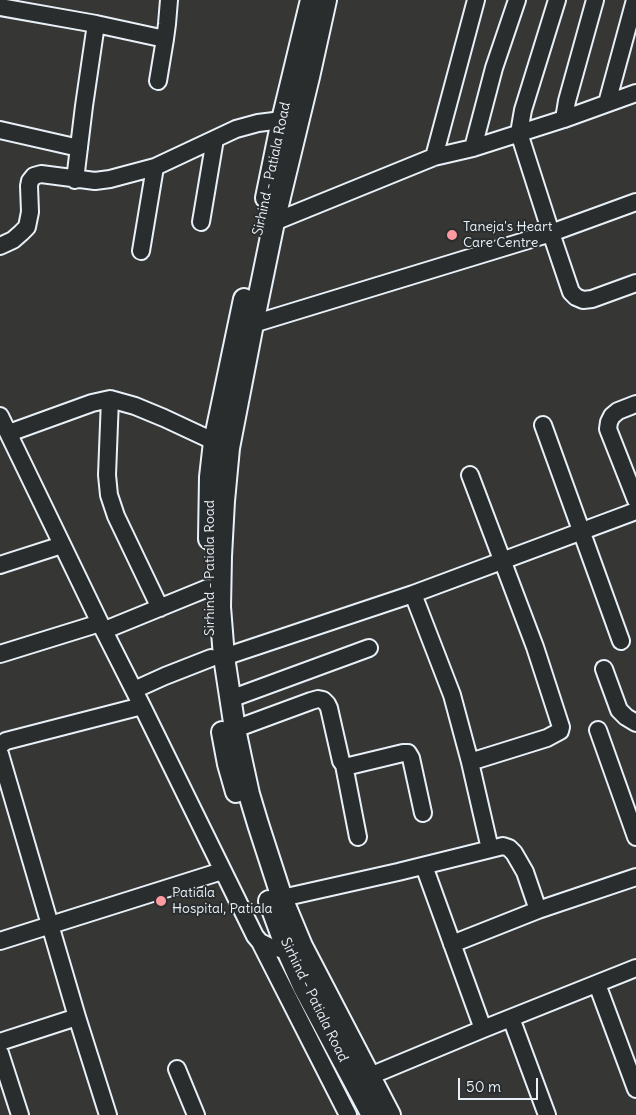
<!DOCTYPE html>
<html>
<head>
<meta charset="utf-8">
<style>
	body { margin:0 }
	#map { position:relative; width:636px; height:1115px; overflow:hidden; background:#363634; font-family:Delius,sans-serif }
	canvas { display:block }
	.scale { position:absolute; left:458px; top:1078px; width:80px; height:22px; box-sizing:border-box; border:2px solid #e8f1f8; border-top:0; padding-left:6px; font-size:15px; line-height:18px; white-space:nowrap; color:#e8f1f8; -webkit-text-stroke:4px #2a2d2e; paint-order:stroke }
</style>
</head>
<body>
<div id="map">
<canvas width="636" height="1115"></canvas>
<div class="scale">50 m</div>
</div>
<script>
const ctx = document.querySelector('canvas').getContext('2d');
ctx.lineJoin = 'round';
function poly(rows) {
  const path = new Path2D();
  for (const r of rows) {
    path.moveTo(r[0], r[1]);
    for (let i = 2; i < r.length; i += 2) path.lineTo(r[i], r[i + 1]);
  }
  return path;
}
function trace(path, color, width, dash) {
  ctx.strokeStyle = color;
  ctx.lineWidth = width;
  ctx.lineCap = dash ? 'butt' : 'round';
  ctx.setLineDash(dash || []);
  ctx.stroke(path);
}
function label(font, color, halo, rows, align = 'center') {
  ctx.font = font + ' Delius,sans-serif';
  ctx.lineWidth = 4;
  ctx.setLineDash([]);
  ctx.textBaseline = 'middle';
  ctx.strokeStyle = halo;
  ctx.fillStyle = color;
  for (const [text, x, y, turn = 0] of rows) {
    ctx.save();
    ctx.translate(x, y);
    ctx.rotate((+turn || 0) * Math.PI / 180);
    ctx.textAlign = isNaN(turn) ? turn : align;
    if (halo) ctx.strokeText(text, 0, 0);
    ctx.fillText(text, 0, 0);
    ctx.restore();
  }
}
const minor = poly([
	[557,0,523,110,519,133,551,233,571,292,576,297,583,300,592,299,636,283],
	[0,7,96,24,165,39,158,81],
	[165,39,167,24,169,0],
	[607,103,635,0],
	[564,119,567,101,595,0],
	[0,130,79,148],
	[473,148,494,68,517,0],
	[434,157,476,0],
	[75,180,84,106,96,24],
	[201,222,215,139],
	[274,222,434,157,473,148,564,119,636,93],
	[0,246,13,240,21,233,27,227,30,212,29,186,30,181,34,176,41,174,95,181,110,179,155,167,236,129,258,123,282,120],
	[141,251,155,167],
	[253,324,551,233,636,202],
	[110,399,107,475,109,495,116,516,160,608],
	[636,404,618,411,612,416,609,422,608,429,636,500],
	[0,416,100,623,142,706,255,936,260,942,270,947,287,950,296,947],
	[543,425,621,641],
	[9,433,92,403,110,399,135,406,164,418,224,446],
	[0,565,62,545],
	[413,594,452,695,470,762,490,849],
	[105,630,208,588],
	[0,654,100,623],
	[224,657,413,594,636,511],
	[604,669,619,710,626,717,636,723],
	[134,690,165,676,211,658],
	[230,699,369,648],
	[235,729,311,701,318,699,323,700,327,704,329,708,341,761,344,765,358,837],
	[598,730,636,837],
	[0,745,6,741,142,706],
	[0,754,77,1017,108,1115],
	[470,762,547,738,560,731,561,727,535,647,470,475],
	[344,765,349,766,403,753,408,753,411,758,423,813],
	[424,866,483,1029],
	[282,898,398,872,503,846,509,848,514,853,525,872,538,910],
	[0,941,222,871],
	[260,942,348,1115],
	[452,944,538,910,636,877],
	[597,984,636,1089],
	[511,1018,547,1115],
	[0,1042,77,1017],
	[0,1053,20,1115],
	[177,1069,196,1115],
	[370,1076,483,1029,636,968]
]);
const major = poly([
	[326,0,309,77,274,222,253,324,229,448,224,501,221,556,220,607,224,657,235,729,242,762,249,794,258,824,282,898,302,946,390,1115],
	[266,198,282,120,311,0],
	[209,539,210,477,214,442,244,299],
	[222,732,228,764,236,792],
	[269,901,287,950,303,986,372,1115]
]);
trace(minor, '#e8f1f8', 20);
trace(major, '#e8f1f8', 24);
trace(minor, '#2a2d2e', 16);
trace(major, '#2a2d2e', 20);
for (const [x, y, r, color] of [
	[452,235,6,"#ff9aa2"],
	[161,901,6,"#ff9aa2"]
]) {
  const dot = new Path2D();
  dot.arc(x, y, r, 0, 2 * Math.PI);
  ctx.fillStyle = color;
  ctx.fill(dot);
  trace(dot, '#2a2d2e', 2);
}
label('14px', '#e8f1f8', '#2a2d2e', [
	["Sirhind - Patiala Road",272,169,-78],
	["Sirhind - Patiala Road",210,568,-90],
	["Sirhind - Patiala Road",314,1000,64]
]);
label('14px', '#e8f1f8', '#2a2d2e', [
	["Taneja's Heart",463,227],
	["Care Centre",463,243],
	["Patiala",172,893],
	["Hospital, Patiala",172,909]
], 'left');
</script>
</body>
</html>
